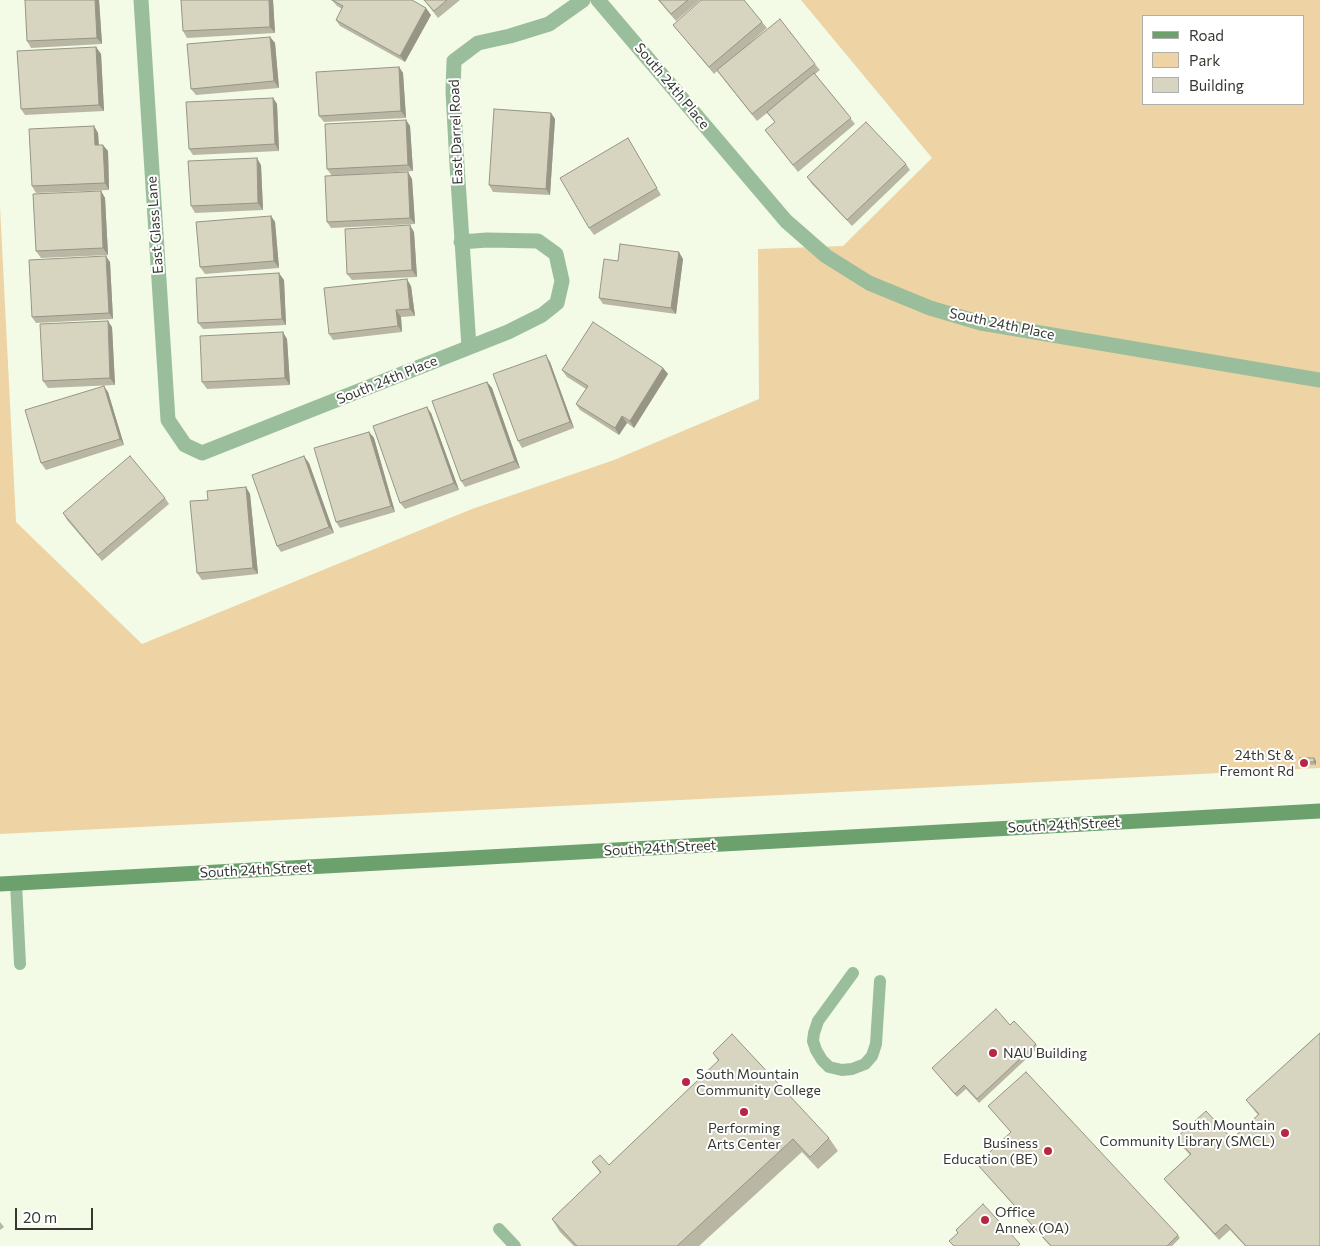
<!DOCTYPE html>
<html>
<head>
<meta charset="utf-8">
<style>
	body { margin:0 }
	#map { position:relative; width:1320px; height:1246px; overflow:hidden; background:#f3fbe6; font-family:Commissioner,sans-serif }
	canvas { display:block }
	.legend { position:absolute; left:1142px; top:15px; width:162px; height:90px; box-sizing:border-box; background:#fff; border:1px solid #aeafac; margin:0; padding:6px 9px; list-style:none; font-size:15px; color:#353830 }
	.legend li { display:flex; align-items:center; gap:10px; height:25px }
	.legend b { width:25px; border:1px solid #aeafac }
	.scale { position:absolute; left:15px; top:1208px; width:78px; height:22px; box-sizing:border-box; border:2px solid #353830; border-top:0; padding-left:6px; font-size:15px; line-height:18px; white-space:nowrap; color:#353830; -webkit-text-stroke:4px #fff; paint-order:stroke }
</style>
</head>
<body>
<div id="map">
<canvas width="1320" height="1246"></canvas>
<ul class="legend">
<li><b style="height:6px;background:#6ca16e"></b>Road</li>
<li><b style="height:14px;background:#eed3a4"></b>Park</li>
<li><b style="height:14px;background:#d7d5bf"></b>Building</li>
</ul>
<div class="scale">20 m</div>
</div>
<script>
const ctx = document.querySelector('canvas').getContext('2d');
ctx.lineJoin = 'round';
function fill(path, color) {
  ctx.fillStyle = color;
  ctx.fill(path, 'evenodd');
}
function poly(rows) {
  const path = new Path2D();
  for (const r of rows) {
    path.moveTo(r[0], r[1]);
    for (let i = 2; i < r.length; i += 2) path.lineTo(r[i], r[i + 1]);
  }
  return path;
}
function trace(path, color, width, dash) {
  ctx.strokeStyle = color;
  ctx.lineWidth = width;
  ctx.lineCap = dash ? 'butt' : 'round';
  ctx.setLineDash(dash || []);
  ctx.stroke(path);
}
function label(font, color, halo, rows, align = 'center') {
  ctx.font = font + ' Commissioner,sans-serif';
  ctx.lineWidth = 4;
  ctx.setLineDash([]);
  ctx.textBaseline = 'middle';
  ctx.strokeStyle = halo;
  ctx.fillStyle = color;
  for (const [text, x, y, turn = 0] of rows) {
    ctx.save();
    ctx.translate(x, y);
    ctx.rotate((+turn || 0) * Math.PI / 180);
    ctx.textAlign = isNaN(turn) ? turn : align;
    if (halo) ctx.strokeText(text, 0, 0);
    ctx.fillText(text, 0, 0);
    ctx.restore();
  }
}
fill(poly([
	[801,0,1320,0,1320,768,0,834,0,206,16,522,142,644,472,509,614,460,759,399,758,249,843,246,932,158],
	[1144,16,1304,16,1304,104,1144,104]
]), '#eed3a4');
trace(poly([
	[16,883,20,964],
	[853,973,818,1021,814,1033,813,1041,816,1050,822,1060,829,1067,842,1070,852,1069,865,1064,872,1056,876,1044,880,981],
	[499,1229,515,1246]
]), '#9abe9b', 12);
trace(poly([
	[141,0,168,420,185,445,202,453,508,332,542,315,557,303,562,281,556,254,538,241,487,240,461,242],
	[598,0,786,221,826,256,869,283,930,308,981,323,1320,380],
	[469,347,457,165,453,92,454,61,478,43,510,36,549,24,583,0]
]), '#9abe9b', 15);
trace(poly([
	[0,884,1320,811]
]), '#6ca16e', 15);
fill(poly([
	[99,0,102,44,31,48,27,41],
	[273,0,275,33,187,38,183,31],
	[332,0,431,15,405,62,340,26,336,20,342,9,337,6],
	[424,0,460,0,438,18],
	[658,0,700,0,676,21],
	[762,22,767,28,751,42,815,64,820,70,815,74,855,124,798,172,765,130,775,122,767,113,757,121,717,71,714,74,678,31,673,25],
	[270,37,275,43,279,88,196,95,191,89],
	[96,47,101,54,104,111,25,115,21,109],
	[399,67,403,73,406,118,324,122,319,116],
	[273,98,277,104,279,151,193,155,189,149],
	[551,113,555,119,550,195,493,192,489,185],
	[406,120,410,126,413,171,332,176,327,169],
	[94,126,98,133,99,145,108,151,109,190,36,193,32,186],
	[628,138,661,195,594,235,589,228],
	[906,164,910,170,852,226,812,184,807,177],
	[261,165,263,210,195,213,191,206],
	[408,172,412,179,415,224,331,228,327,222],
	[101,191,105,198,108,255,41,258,36,251],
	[271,216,275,222,279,268,205,274,200,267],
	[414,232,417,277,352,280,347,274],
	[683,259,676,314,603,304,599,298,618,261],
	[110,262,113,319,36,323,32,317],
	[284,280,286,325,203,329,198,323],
	[411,286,415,316,401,317,402,332,333,340,329,334],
	[112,327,115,385,48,388,43,381],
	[287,339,290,385,207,389,202,382],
	[550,362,574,428,522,448,518,441],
	[663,368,668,374,634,428,627,423,619,435,580,410,576,404,586,389,567,377,562,370],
	[487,382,492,388,520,468,465,487,461,481],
	[108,392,124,445,46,470,41,463],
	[431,413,459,490,405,509,400,503],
	[369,432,374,438,395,512,340,528,336,522],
	[309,463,334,533,281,552,277,546],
	[246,487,250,494,258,574,202,580,197,573,208,500],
	[165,498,169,504,102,561,67,520,63,513],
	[1316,761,1316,765,1302,765,1300,762],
	[1010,1025,1036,1044,1038,1048,979,1103,966,1089,957,1097,932,1068],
	[1320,1033,1320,1246,1245,1246,1230,1230,1219,1240,1169,1185,1164,1179,1190,1155,1181,1145,1176,1138,1232,1139,1258,1115,1246,1100],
	[713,1053,829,1138,838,1151,818,1169,802,1152,699,1246,574,1246,560,1232,552,1219,600,1173,592,1162,609,1165,718,1061],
	[988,1106,1178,1235,1180,1238,1172,1246,1050,1246,977,1164,1011,1132],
	[0,1222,4,1227,0,1230]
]), '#b9b7a4');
fill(poly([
	[95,0,99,0,102,44,97,38],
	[269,0,273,0,275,33,270,27],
	[426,8,431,15,405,62,400,56],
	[270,37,275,43,279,88,274,81],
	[96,47,101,54,104,111,99,105],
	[399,67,403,73,406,118,401,111],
	[273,98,277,104,279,151,275,144],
	[551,113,555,119,550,195,546,189],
	[406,120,410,126,413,171,408,165],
	[94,126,98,133,99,151,95,145],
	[103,145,108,151,109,190,105,183],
	[257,158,261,165,263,210,258,203],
	[408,172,412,179,415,224,410,218],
	[101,191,105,198,108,255,103,248],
	[271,216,275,222,279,268,274,261],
	[410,225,414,232,417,277,412,270],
	[679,252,683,259,676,314,671,308],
	[106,256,110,262,113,319,109,313],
	[279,273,284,280,286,325,282,319],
	[407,279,411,286,415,316,410,309],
	[396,310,401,317,402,332,398,326],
	[108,321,112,327,115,385,110,378],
	[283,332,287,339,290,385,285,378],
	[546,355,550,362,574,428,570,422],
	[663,368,668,374,634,428,630,421],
	[487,382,492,388,520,468,515,461],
	[104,386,108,392,124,445,120,439],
	[427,407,431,413,459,490,454,483],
	[622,416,627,423,619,435,615,428],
	[369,432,374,438,395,512,391,506],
	[304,456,309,463,334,533,329,527],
	[246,487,250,494,258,574,253,568],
	[1314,758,1316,761,1316,765,1314,762]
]), '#969586');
const building = poly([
	[25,0,95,0,97,38,27,41,25,0],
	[181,0,269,0,270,27,183,31,181,0],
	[332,0,412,0,426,8,400,56,336,20,343,6,332,0],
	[424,0,447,0,434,11,424,0],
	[659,0,688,0,671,14,659,0],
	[701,0,744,0,762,22,709,67,673,25,701,0],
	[780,19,815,64,752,114,717,70,780,19],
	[270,37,274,81,191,89,187,44,270,37],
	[96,47,99,105,21,109,17,51,96,47],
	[399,67,401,111,319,116,316,72,399,67],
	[814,73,851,118,793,165,765,130,775,122,767,112,814,73],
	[273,98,275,144,189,149,186,102,273,98],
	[494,109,551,113,546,189,489,185,494,109],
	[406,120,408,165,327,169,325,124,406,120],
	[866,122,906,164,847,220,807,177,866,122],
	[94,126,95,145,103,145,105,183,32,186,29,129,94,126],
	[628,138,657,188,589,228,560,178,628,138],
	[257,158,258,203,191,206,188,161,257,158],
	[408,172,410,218,327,222,325,176,408,172],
	[101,191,103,248,36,251,33,194,101,191],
	[271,216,274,261,200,267,196,222,271,216],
	[410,225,412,270,347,274,345,229,410,225],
	[620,244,679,252,671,308,599,298,604,259,618,261,620,244],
	[106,256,109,313,32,317,29,260,106,256],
	[279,273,282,319,198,323,196,278,279,273],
	[407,279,410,309,396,310,398,326,329,334,324,288,407,279],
	[108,321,110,378,43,381,40,324,108,321],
	[593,322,663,368,630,421,622,416,615,428,576,404,588,386,562,370,593,322],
	[283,332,285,378,202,382,200,336,283,332],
	[546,355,570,422,518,441,493,374,546,355],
	[487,382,515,461,461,481,432,401,487,382],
	[104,386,120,439,41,463,25,410,104,386],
	[427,407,454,483,400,503,373,426,427,407],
	[369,432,391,506,336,522,314,448,369,432],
	[130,456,165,498,98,555,63,513,130,456],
	[304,456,329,527,277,546,252,475,304,456],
	[246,487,253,568,197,573,190,501,208,500,207,491,246,487],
	[1300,758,1314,758,1314,762,1300,762,1300,758],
	[996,1009,1010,1025,1014,1021,1036,1044,977,1099,964,1085,955,1094,932,1068,996,1009],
	[1320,1033,1320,1246,1246,1246,1226,1224,1215,1234,1164,1179,1191,1154,1176,1138,1206,1111,1232,1139,1259,1114,1246,1100,1320,1033],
	[732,1034,829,1138,810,1157,793,1139,677,1246,577,1246,552,1219,601,1172,592,1162,600,1155,609,1165,719,1060,713,1053,732,1034],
	[1026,1072,1178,1235,1167,1246,1051,1246,977,1164,1011,1132,988,1106,1026,1072],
	[983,1204,1020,1244,1018,1246,954,1246,949,1241,958,1233,956,1230,983,1204]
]);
fill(building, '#d7d5bf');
trace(building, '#969586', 1);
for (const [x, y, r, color] of [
	[1304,763,5,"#b82643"],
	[993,1053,5,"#b82643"],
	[686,1082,5,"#b82643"],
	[744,1112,5,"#b82643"],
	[1285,1133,5,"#b82643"],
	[1048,1151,5,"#b82643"],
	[985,1220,5,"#b82643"]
]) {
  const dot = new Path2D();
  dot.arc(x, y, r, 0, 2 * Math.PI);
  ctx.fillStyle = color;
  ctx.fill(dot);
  trace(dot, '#fff', 2);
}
label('14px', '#353830', '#fff', [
	["South 24th Place",672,86,50],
	["East Darrel Road",456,132,-92],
	["East Glass Lane",155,225,-94],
	["South 24th Place",1002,324,12],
	["South 24th Place",387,380,-22],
	["South 24th Street",1064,825,-3],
	["South 24th Street",660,848,-3],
	["South 24th Street",256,870,-3]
]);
label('14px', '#353830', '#fff', [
	["24th St &",1294,755],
	["Fremont Rd",1294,771],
	["NAU Building",1003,1053,"left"],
	["South Mountain",696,1074,"left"],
	["Community College",696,1090,"left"],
	["South Mountain",1275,1125],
	["Community Library (SMCL)",1275,1141],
	["Performing",744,1128,"center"],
	["Arts Center",744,1144,"center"],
	["Business",1038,1143],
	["Education (BE)",1038,1159],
	["Office",995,1212,"left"],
	["Annex (OA)",995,1228,"left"]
], 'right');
</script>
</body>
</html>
